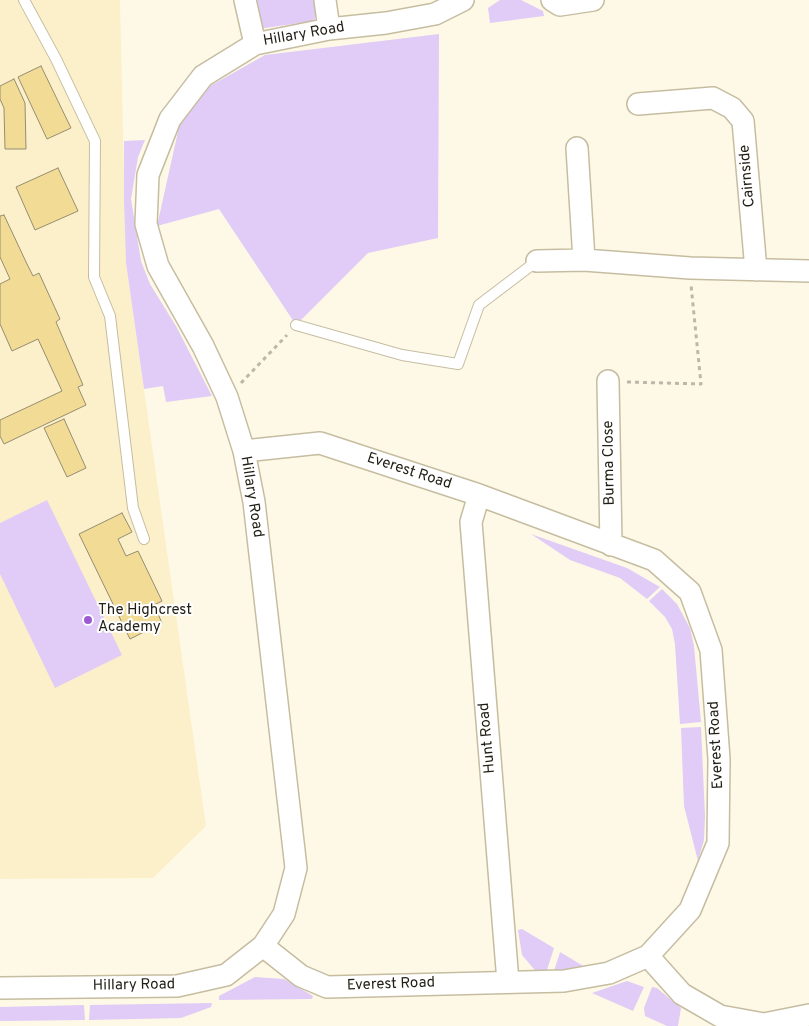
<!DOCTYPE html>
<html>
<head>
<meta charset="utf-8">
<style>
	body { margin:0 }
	canvas { display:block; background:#fef9e7 }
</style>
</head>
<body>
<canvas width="809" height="1026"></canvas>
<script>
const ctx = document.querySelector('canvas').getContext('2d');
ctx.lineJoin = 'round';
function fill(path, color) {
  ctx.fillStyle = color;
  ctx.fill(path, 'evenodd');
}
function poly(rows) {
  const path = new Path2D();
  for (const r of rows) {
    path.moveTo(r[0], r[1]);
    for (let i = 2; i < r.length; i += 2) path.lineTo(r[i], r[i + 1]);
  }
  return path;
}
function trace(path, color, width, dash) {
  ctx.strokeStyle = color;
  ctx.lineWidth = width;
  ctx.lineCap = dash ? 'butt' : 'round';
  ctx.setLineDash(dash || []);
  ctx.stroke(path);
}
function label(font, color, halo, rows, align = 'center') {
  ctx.font = font + ' Overpass,sans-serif';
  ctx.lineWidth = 4;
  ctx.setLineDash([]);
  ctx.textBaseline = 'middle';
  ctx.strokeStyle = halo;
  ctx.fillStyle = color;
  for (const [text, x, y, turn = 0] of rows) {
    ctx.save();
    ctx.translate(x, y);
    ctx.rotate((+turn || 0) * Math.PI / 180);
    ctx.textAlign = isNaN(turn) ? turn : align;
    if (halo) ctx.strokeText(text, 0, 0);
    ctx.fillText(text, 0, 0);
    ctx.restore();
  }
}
fill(poly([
	[0,0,120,0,126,263,206,826,153,878,0,879]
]), '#fcf0cb');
fill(poly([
	[250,0,317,0,318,8,314,21,258,29],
	[500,0,521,0,543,11,544,16,490,23,488,8],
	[439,34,438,238,368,253,296,325,219,209,157,226,185,100,265,55],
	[145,140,138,157,131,199,141,261,150,284,176,326,212,396,166,402,163,386,144,389,126,263,124,201,124,141],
	[47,500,122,655,55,688,0,574,0,523],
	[531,534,627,568,660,587,647,599,620,578,570,560],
	[662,589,677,604,690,628,694,646,701,722,680,724,675,644,672,629,665,617,649,601],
	[701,727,705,816,704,840,698,861,684,806,681,728],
	[522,929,554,948,546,973,539,975,522,955,518,930],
	[560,952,585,967,553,974],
	[255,977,284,979,313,996,312,999,219,1000,219,996],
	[627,981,644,987,633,1011,592,993],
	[652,987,657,988,681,1008,678,1026,667,1026,645,1016,644,1008],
	[212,1003,211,1007,181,1018,89,1020,90,1005],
	[84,1005,85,1020,0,1021,0,1007]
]), '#e0ccf6');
const building = poly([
	[41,66,71,128,47,139,18,77,41,66],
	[14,79,25,103,26,149,5,149,4,108,0,99,0,86,14,79],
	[58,168,78,211,35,230,16,187,58,168],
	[4,215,27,264,33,276,39,273,60,319,56,322,83,385,78,387,86,405,4,444,0,436,0,420,62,391,38,339,12,351,0,324,0,284,10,279,0,257,0,216,4,215],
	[64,419,86,468,67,477,44,428,64,419],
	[122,513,132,532,118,539,126,556,138,551,162,601,154,605,162,623,130,639,79,534,122,513]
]);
fill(building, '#f1db95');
trace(building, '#968e73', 1);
const lane = poly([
	[24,0,56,59,95,141,94,277,110,316,133,508,144,539],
	[296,325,402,355,458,364,479,305,537,261]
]);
const street = poly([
	[245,0,255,44],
	[325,0,329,29],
	[552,0,560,5,593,0],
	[638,104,713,98,732,108,743,121,756,270],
	[577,148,584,260],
	[537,261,584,260,690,268,809,271],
	[608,381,611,545],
	[244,451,320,443,479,495,654,560,690,592,711,650,719,759,718,843,690,910,648,956,609,973,564,981,327,987,301,976,263,946],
	[479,495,471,522,508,982],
	[648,956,682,994,720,1016,764,1024,809,1015],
	[0,988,177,986,226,975,263,946,284,914,296,868,254,502,244,451,227,397,203,346,158,266,146,224,148,175,170,119,203,76,255,44,329,29,386,23,435,14,463,0]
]);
trace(lane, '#c6bda1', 12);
trace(street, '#c6bda1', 24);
trace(poly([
	[627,382,701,384,691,285],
	[241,383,287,335]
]), '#bcb7a8', 3, [4, 4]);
trace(lane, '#fff', 10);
trace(street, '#fff', 21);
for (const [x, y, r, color] of [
	[88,620,5,"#9b5bd2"]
]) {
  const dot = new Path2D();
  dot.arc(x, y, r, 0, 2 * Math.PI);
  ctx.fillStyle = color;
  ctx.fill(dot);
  trace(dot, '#fff', 2);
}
label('15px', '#211e14', '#fff', [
	["Hillary Road",304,35,-10],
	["Cairnside",748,176,-95],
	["Burma Close",610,463,-91],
	["Everest Road",409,472,18],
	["Hillary Road",251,497,81],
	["Hunt Road",488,738,-95],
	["Everest Road",717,745,-93],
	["Everest Road",391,985,-2],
	["Hillary Road",134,986,-1]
]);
label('15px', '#211e14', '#fff', [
	["The Highcrest",98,611],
	["Academy",98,628]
], 'left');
</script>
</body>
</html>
